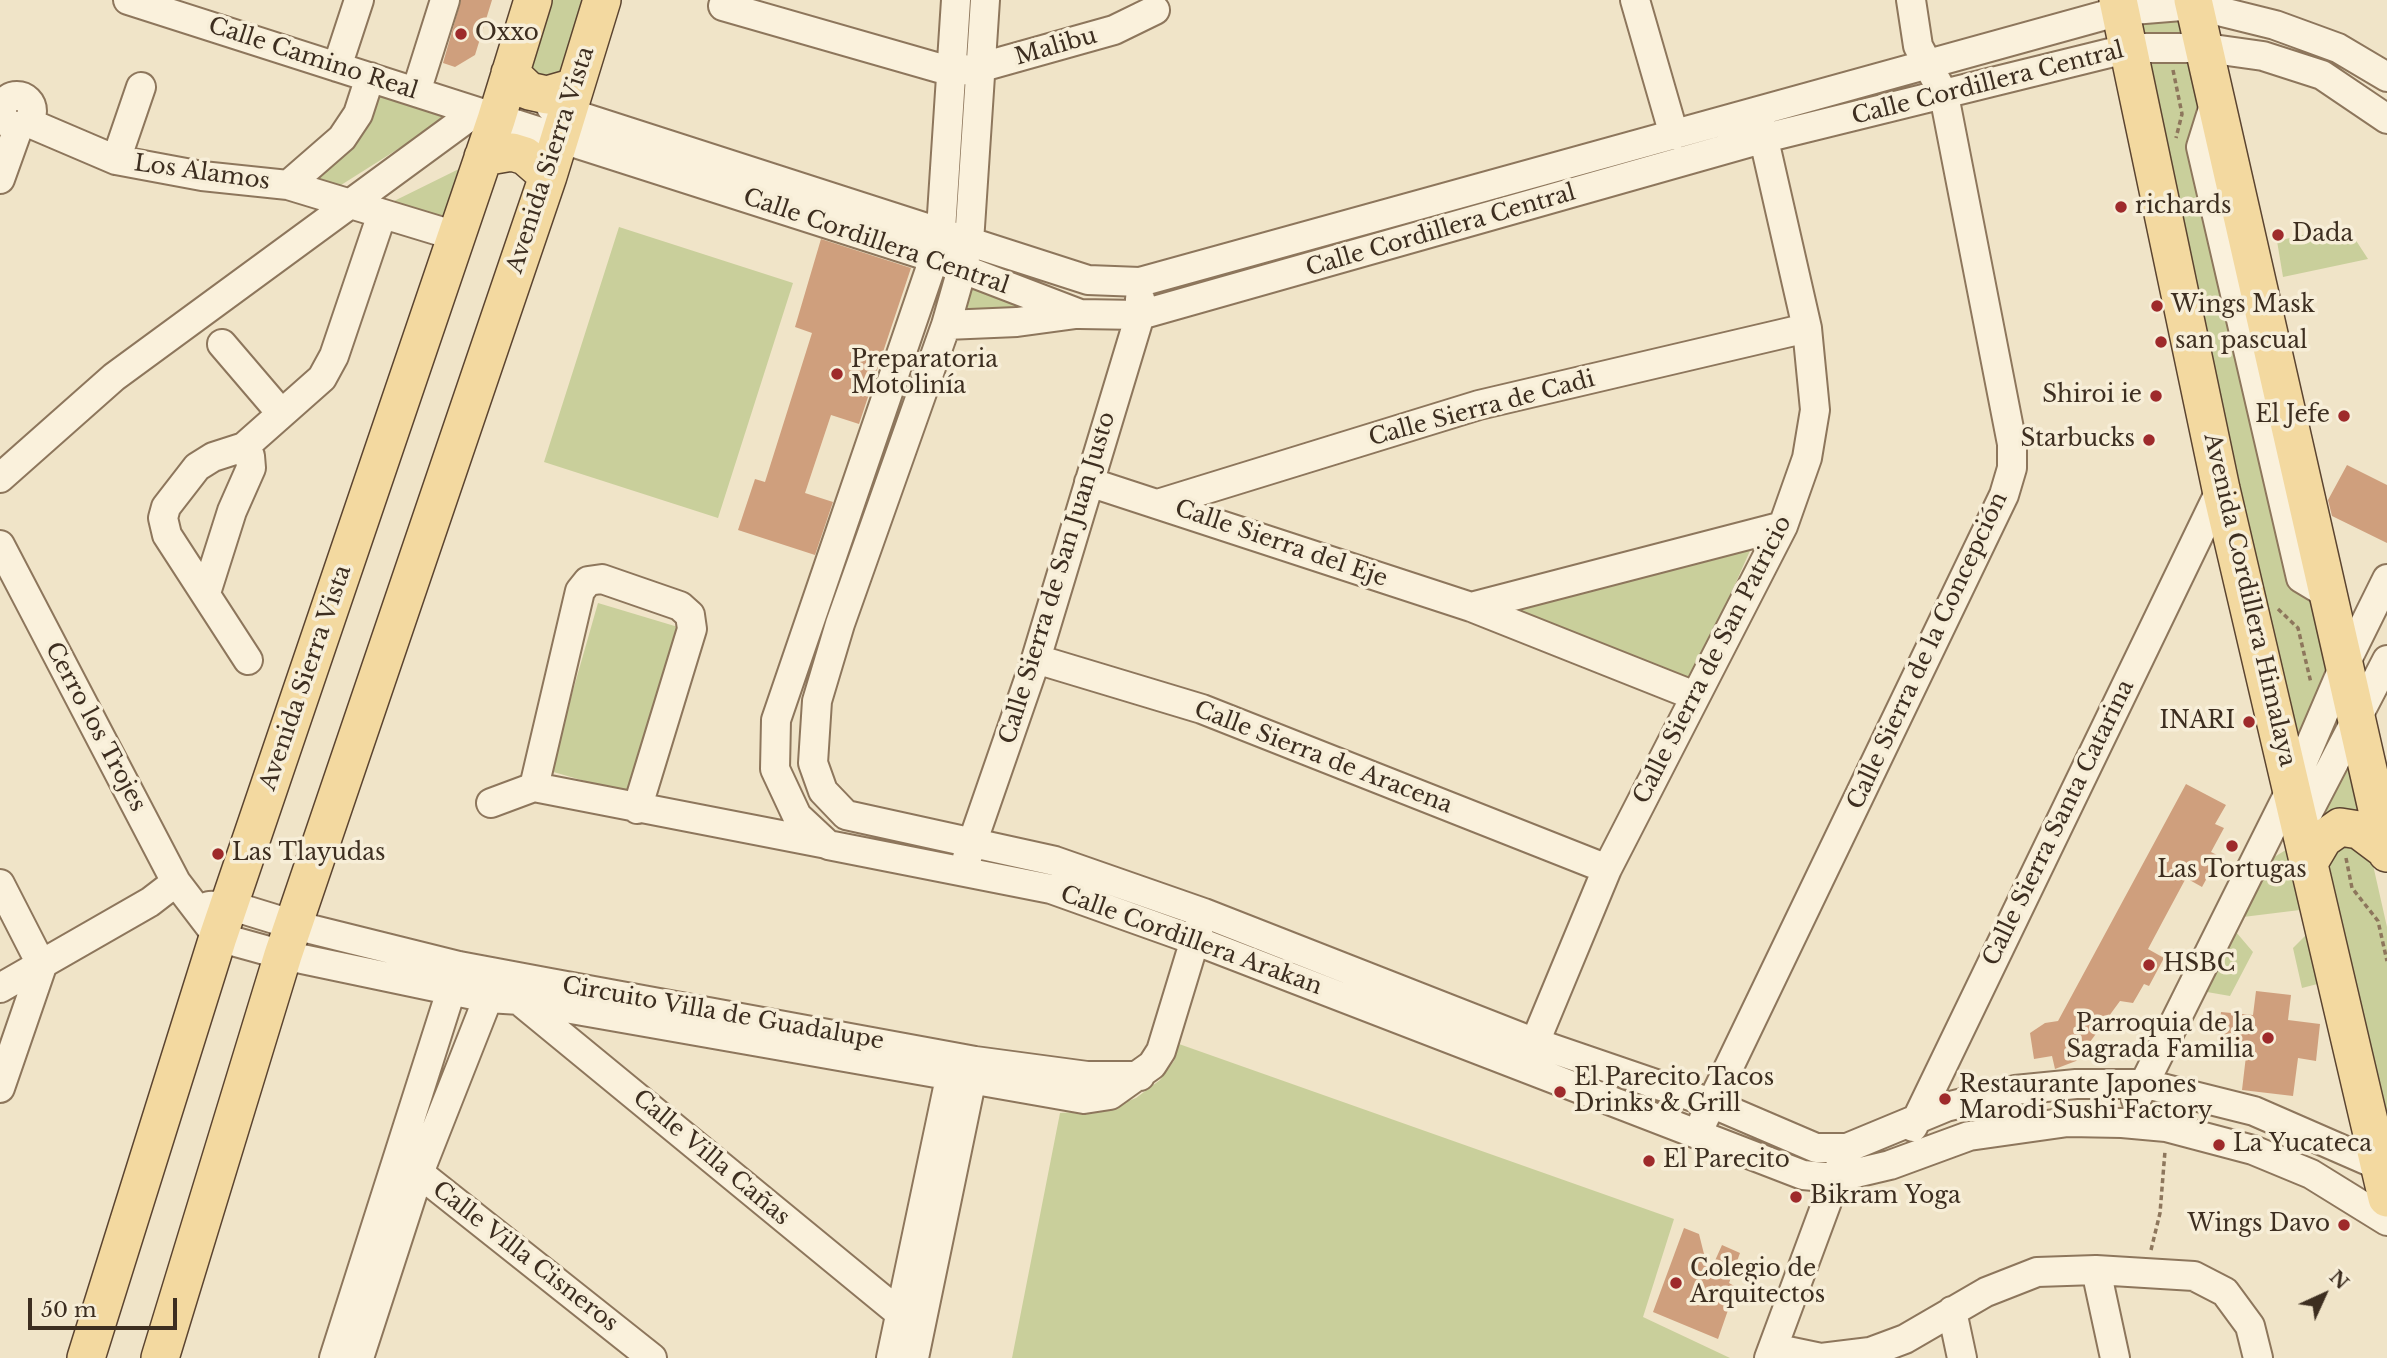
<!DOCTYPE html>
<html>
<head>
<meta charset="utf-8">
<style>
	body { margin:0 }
	#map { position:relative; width:2387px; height:1358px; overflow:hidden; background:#f0e4c8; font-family:"Libre Baskerville",serif }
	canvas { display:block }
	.north { position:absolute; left:2289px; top:1260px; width:70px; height:70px; -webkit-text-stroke:5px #f7eed8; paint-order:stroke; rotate:45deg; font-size:19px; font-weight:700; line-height:28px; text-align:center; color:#3d2e20 }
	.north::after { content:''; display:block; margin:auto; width:24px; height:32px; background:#3d2e20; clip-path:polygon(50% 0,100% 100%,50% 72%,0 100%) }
	.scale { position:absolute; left:28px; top:1298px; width:149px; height:32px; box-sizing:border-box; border:4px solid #3d2e20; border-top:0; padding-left:9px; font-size:21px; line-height:24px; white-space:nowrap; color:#3d2e20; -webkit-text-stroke:5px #f7eed8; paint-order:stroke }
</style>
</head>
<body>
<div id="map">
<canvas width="2387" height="1358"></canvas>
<div class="north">N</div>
<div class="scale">50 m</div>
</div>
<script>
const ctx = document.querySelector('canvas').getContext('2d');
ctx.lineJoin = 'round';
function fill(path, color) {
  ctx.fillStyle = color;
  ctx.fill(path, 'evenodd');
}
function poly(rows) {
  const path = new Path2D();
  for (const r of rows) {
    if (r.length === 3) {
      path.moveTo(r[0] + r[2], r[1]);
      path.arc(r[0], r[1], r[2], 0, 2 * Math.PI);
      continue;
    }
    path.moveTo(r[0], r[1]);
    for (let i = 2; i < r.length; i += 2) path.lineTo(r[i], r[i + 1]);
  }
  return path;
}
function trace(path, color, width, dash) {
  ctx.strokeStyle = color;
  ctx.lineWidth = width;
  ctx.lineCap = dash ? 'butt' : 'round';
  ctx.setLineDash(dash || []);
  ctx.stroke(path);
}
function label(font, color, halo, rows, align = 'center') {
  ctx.font = font + ' "Libre Baskerville",serif';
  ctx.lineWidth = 7;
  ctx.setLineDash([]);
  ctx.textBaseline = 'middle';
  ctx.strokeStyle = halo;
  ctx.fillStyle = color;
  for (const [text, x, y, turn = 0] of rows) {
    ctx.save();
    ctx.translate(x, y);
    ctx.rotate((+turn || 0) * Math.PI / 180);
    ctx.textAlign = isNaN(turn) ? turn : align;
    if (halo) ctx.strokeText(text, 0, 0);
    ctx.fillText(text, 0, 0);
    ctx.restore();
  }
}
fill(poly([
	[549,0,588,0,562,84,523,83],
	[2132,0,2178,0,2387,927,2387,1143],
	[377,93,446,111,436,125,330,192,310,177],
	[467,165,444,225,388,204],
	[2346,225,2368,259,2283,277,2277,241],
	[619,227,793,283,718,518,544,462],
	[962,269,1080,314,946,325],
	[1753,544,1693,679,1515,610],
	[598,603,678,627,630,794,550,771],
	[2289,848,2308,909,2243,917,2271,859],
	[2313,928,2325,982,2302,988,2293,948],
	[2236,932,2253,952,2230,996,2207,992],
	[1179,1044,1674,1219,1643,1317,1730,1358,1012,1358,1060,1113,1106,1110,1136,1098,1160,1080,1174,1061]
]), '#c9cf9b');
fill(poly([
	[461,0,492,0,475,55,455,67,443,63],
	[821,239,911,268,859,424,831,415,805,493,833,502,815,555,738,530,755,479,765,482,812,333,795,327],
	[2347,465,2387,485,2387,543,2332,516,2328,500],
	[2186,784,2226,805,2215,824,2224,828,2211,852,2219,856,2202,887,2186,878,2164,919,2148,949,2164,958,2149,986,2144,984,2133,1003,2120,1001,2076,1061,2055,1069,2052,1056,2034,1059,2030,1033,2045,1023,2058,1021],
	[2256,991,2291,995,2288,1020,2320,1024,2316,1061,2298,1058,2293,1096,2242,1090,2246,1056,2217,1053,2221,1012,2253,1015],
	[1684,1228,1699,1234,1709,1274,1722,1245,1740,1253,1729,1283,1736,1287,1718,1339,1653,1312]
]), '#cf9f7d');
const minor = poly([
	[128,0,934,258,1080,314,1140,315,1765,138,2130,48,2206,48,2263,56,2322,75,2387,119],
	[956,0,941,230,934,258,776,720,775,769,797,816,828,845,1051,889,1194,940,1803,1175,1835,1178,1890,1165,1969,1136,2068,1122,2122,1123,2166,1127,2253,1150,2311,1174,2387,1221],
	[985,0,969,242,962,269,946,325,840,624,817,701,813,763,823,791,846,815,1055,861,1204,913,1533,1042,1711,1103,1816,1148,1847,1148,1946,1107,2015,1090,2076,1084,2146,1084,2254,1111,2380,1166],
	[1635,0,1674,135],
	[723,6,953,72,982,67,1114,30,1155,10],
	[337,67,359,0],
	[416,92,445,0],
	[17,111,15],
	[2216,99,2201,147,2301,578,2326,593],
	[551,107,1088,280,1140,282,2120,11,2194,5,2275,25,2338,48,2387,77],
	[27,122,116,160,202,176,288,185,456,236],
	[116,160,141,87],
	[0,179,19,126],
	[288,185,342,138,358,114,370,77],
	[946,325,1017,322,1076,314],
	[222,344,281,413],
	[0,478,114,377,474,113],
	[1089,482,1471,607,1695,696],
	[1161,503,1479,405,1807,328],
	[0,545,176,882,218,937,283,955,488,998,520,1000,1084,1099,1110,1095,1152,1065,1161,1051,1200,923],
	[206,593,232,511,251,468,250,456,244,447],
	[1471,607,1783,526],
	[1036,659,1202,709,1607,869],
	[248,660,167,535,163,518,166,507,197,467,213,457,244,447,322,378,334,356,382,214],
	[534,787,827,844],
	[491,803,534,787,580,591,588,581,602,579,680,606,690,615,692,629,637,809],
	[2302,824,2387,660],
	[967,858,1036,659,1140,315,1140,299],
	[0,884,42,966,0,1088],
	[209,906,229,905,294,925,459,966,550,983,975,1061,1087,1076,1140,1076],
	[0,988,150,902,176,882],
	[521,1002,919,1329],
	[1528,1059,1607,869,1783,526,1807,458,1815,410,1807,328,1760,122],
	[2136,1100,2292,787,2343,668,2387,579],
	[1703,1121,2004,495,2012,468,2012,444,1944,95,1918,46,1911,0],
	[1913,1127,2221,489],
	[407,1160,419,1173,652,1358],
	[2096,1270,2115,1358],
	[1952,1311,1962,1358],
	[1773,1348,1821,1358,1870,1352,1905,1339,1986,1292,2037,1272,2096,1270,2194,1276,2225,1292,2250,1326,2258,1358],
	[334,1358,457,972],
	[359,1358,419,1173,488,998,490,981],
	[891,1358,954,1059],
	[914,1358,975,1063],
	[1769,1358,1841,1164]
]);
const major = poly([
	[2118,0,2221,489,2387,1198],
	[2193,0,2387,853],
	[510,73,529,91,547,95,575,87],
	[483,157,512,152,525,156,548,176],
	[2310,861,2323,839,2340,827,2359,830,2387,851],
	[86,1358,218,937,496,120,533,0],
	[160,1358,283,955,548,176,602,0]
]);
trace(minor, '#8d765c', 32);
trace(major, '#5b4430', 40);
trace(poly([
	[2173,70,2182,114,2176,138],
	[2278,609,2298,628,2311,683],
	[2346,858,2352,888,2378,921,2387,961],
	[2151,1250,2160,1213,2165,1151]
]), '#8d765c', 3.5, [5, 3.5]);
trace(minor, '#faf1dc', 28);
trace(major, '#f3d9a0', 37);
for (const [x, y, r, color] of [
	[461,34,7,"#9e2a2b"],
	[2121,207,7,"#9e2a2b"],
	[2278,235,7,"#9e2a2b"],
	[2157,306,7,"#9e2a2b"],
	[2161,342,7,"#9e2a2b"],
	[837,374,7,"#9e2a2b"],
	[2156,396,7,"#9e2a2b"],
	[2344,416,7,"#9e2a2b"],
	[2149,440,7,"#9e2a2b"],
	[2249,722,7,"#9e2a2b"],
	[2232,846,7,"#9e2a2b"],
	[218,854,7,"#9e2a2b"],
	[2149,965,7,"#9e2a2b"],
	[2268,1038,7,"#9e2a2b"],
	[1560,1092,7,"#9e2a2b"],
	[1945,1099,7,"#9e2a2b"],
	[2219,1145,7,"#9e2a2b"],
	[1649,1161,7,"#9e2a2b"],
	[1796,1197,7,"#9e2a2b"],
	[2344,1225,7,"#9e2a2b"],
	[1676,1283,7,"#9e2a2b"]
]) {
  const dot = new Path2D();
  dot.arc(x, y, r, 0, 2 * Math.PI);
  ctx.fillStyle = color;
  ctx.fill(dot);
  trace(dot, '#f7eed8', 2.5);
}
label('23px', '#3d2e20', '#f7eed8', [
	["Oxxo",475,34],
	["richards",2135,207],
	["Dada",2292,235],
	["Wings Mask",2171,306],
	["san pascual",2175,342],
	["Preparatoria",851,361],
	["Motolinía",851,387],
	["Shiroi ie",2142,396,"right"],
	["El Jefe",2330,416,"right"],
	["Starbucks",2135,440,"right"],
	["INARI",2235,722,"right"],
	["Las Tlayudas",232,854],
	["Las Tortugas",2232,871,"center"],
	["HSBC",2163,965],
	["Parroquia de la",2254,1025,"right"],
	["Sagrada Familia",2254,1051,"right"],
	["El Parecito Tacos",1574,1079],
	["Drinks & Grill",1574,1105],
	["Restaurante Japones",1959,1086],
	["Marodi Sushi Factory",1959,1112],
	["La Yucateca",2233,1145],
	["El Parecito",1663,1161],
	["Bikram Yoga",1810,1197],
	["Wings Davo",2330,1225,"right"],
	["Colegio de",1690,1270],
	["Arquitectos",1690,1296]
], 'left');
label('23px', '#3d2e20', '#f7eed8', [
	["Malibu",1056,47,-16],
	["Calle Camino Real",313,59,18],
	["Calle Cordillera Central",1988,84,-14],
	["Avenida Sierra Vista",551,160,-72],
	["Los Alamos",202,173,8],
	["Calle Cordillera Central",1441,231,-16],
	["Calle Cordillera Central",876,242,19],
	["Calle Sierra de Cadi",1482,409,-15],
	["Calle Sierra del Eje",1281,544,19],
	["Calle Sierra de San Juan Justo",1058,578,-73],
	["Avenida Cordillera Himalaya",2249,600,77],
	["Calle Sierra de la Concepción",1928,651,-65],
	["Calle Sierra de San Patricio",1713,660,-63],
	["Avenida Sierra Vista",306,678,-71],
	["Cerro los Trojes",95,727,62],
	["Calle Sierra de Aracena",1323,758,21],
	["Calle Sierra Santa Catarina",2059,823,-64],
	["Calle Cordillera Arakan",1191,941,20],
	["Circuito Villa de Guadalupe",723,1014,10],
	["Calle Villa Cañas",711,1158,40],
	["Calle Villa Cisneros",525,1257,38]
]);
</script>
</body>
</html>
